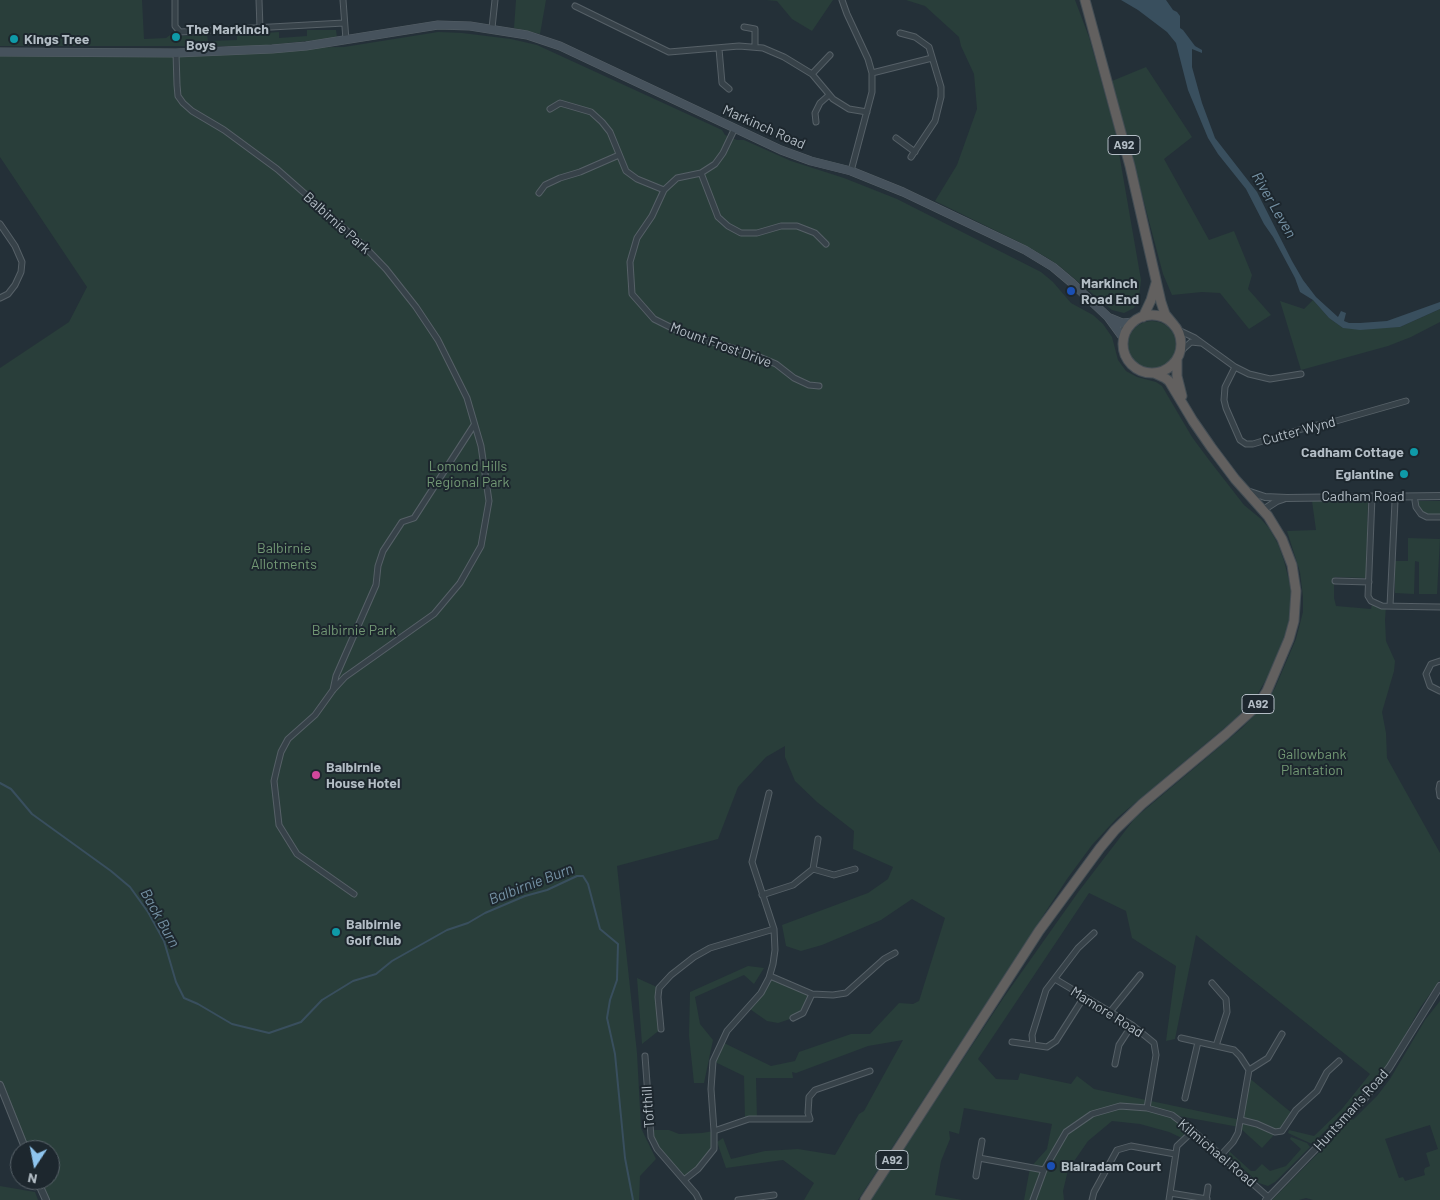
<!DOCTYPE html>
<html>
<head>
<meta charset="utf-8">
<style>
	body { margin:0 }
	#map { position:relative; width:1440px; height:1200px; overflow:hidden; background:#243038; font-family:Barlow,sans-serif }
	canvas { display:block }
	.north { position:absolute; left:10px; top:1140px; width:50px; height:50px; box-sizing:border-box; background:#1d272e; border:1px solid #59636a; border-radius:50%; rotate:191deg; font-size:14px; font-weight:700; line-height:20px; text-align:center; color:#b3bdc5 }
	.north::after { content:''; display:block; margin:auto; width:18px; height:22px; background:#8fc5ee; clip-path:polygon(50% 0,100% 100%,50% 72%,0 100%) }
</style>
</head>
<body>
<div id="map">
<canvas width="1440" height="1200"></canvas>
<div class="north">N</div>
</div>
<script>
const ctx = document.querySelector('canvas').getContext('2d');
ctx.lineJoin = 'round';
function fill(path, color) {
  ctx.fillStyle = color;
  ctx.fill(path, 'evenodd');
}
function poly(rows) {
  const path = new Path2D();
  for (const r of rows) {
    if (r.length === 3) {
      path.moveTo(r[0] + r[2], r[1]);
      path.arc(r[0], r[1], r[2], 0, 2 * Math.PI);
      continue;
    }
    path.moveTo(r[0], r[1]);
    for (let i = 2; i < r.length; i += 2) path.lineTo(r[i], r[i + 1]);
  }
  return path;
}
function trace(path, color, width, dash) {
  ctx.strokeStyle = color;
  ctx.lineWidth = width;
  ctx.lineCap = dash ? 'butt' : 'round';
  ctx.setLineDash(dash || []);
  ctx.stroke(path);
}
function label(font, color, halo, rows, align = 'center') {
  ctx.font = font + ' Barlow,sans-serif';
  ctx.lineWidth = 4;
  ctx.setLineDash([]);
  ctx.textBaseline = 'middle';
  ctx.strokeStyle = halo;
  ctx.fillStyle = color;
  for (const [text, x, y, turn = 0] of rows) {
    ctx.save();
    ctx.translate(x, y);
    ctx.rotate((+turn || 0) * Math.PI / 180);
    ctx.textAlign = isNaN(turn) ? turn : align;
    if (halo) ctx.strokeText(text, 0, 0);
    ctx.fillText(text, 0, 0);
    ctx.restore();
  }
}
fill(poly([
	[0,0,142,0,144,39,166,38,173,33,173,40,176,41,180,40,180,36,207,35,208,41,237,40,237,35,279,32,279,38,307,36,307,30,336,30,337,38,258,46,0,46],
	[516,0,546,0,540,34,514,28],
	[766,0,833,0,812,31,792,19,777,1],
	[906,0,1075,0,1089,37,1115,130,1141,280,1139,297,1134,308,1124,313,1112,310,1058,265,1046,257,1019,242,935,201,957,165,977,109,974,74,961,46,959,37,925,6],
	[438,32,462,33,511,39,537,45,722,130,725,135,737,140,744,140,791,161,844,178,897,199,1041,272,1053,282,1071,303,1093,315,1103,324,1112,337,1118,360,1126,371,1137,377,1156,382,1162,386,1192,437,1209,460,1244,505,1261,519,1269,528,1278,544,1284,561,1291,588,1290,616,1286,632,1268,676,1257,695,1235,719,1117,818,1092,845,1067,879,858,1200,804,1200,814,1183,783,1160,726,1168,717,1142,723,1138,731,1159,765,1151,798,1149,835,1155,859,1114,864,1111,903,1040,868,1046,796,1073,792,1072,793,1078,756,1078,757,1119,745,1120,744,1076,713,1061,722,1042,771,1066,795,1061,799,1052,851,1034,870,1034,899,1003,913,1004,919,1001,945,918,912,899,881,920,822,945,801,951,786,946,782,925,868,893,888,879,893,867,853,849,854,831,817,802,795,781,785,757,785,746,766,757,738,787,718,839,617,866,637,1053,641,1128,656,1159,640,1176,639,1200,46,1200,37,1180,50,1180,50,1150,26,1150,0,1085,0,368,69,322,87,287,0,157,0,51,344,47],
	[1146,67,1192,137,1164,159,1209,240,1234,231,1252,275,1248,289,1271,315,1249,329,1220,293,1202,292,1172,295,1163,274,1112,81],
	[1313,300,1329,318,1343,328,1400,327,1440,309,1440,322,1411,337,1388,346,1301,370,1280,301,1304,309],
	[1152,345,24],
	[1368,500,1366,578,1334,577,1334,598,1336,606,1371,609,1372,604,1386,606,1385,620,1386,641,1395,661,1394,671,1382,712,1386,733,1387,758,1440,853,1440,980,1420,1008,1379,1082,1374,1078,1349,1107,1312,1144,1288,1133,1289,1130,1314,1136,1341,1110,1370,1074,1196,935,1175,1039,1166,1041,1176,966,1132,938,1126,911,1089,893,978,1059,996,1079,1018,1080,1020,1073,1071,1084,1077,1076,1094,1089,1241,1120,1248,1077,1293,1114,1262,1148,1239,1127,1173,1115,1193,1131,1184,1139,1169,1132,1140,1124,1112,1121,1088,1141,1068,1170,1063,1191,1064,1200,1024,1200,1030,1168,1047,1149,1052,1124,964,1108,959,1134,949,1131,950,1139,941,1161,935,1195,962,1200,870,1200,1004,997,1079,891,1135,818,1242,728,1267,702,1275,688,1296,639,1303,612,1303,597,1300,572,1287,531,1316,530,1312,501],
	[1415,501,1440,501,1440,517,1424,516],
	[1408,538,1440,539,1437,594,1419,594,1419,562,1415,561,1414,594,1395,593,1395,561,1408,561],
	[748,966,764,968,754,984,744,975,695,997,700,1024,713,1040,704,1083,694,1083,689,1036,690,992],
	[637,978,659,988,661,1029,642,1044],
	[769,978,812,994,803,1013,793,1018,778,1023,767,1021,747,1007,761,993],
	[1440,1001,1440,1200,1313,1200,1306,1198,1299,1200,1272,1200,1336,1135,1349,1116,1353,1120,1377,1096,1390,1079,1425,1020],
	[1430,1125,1438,1149,1426,1153,1430,1166,1425,1168,1424,1171,1425,1175,1405,1181,1403,1177,1399,1178,1385,1139],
	[650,1130,669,1130,679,1134,702,1133,714,1131,714,1149,709,1157,684,1180,657,1149],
	[1291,1137,1307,1143,1310,1147,1275,1182,1268,1186,1259,1183,1229,1156,1229,1151,1251,1171,1255,1171,1262,1164,1270,1171,1286,1166,1301,1149,1290,1139],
	[0,1186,35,1192,38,1200,0,1200]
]), '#293e3a');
fill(poly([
	[1121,0,1166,0,1173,10,1177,12,1180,16,1180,28,1183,30,1195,46,1202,50,1202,53,1192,49,1192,67,1202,103,1215,138,1257,192,1292,261,1303,280,1316,297,1338,317,1341,311,1346,313,1344,321,1349,323,1360,323,1387,321,1440,302,1440,309,1400,327,1360,330,1343,328,1329,318,1313,300,1300,292,1295,278,1273,237,1264,224,1246,189,1218,154,1208,138,1188,90,1176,43,1167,32,1138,10]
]), '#394f5e');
trace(poly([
	[0,783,11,789,32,814,111,871,130,887,148,912,164,941,176,982,184,998,198,1004,232,1024,269,1033,301,1022,322,1000,353,981,376,974,392,961,447,930,468,923,485,913,525,896,547,890,577,876,583,876,588,884,600,929,618,944,617,980,610,1000,607,1018,615,1054,625,1158,633,1200]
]), '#394f5e', 2);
const minor = poly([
	[175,0,175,26,180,32,344,23],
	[259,0,260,28],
	[343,0,346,40],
	[842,0,847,14,868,59,872,73,872,92,851,171],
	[575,6,669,52,739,46,763,48,784,57,812,74,833,99,849,109,867,112],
	[744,27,755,29,755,47],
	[492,28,495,0],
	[900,33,915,37,929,47,941,87,941,97,935,121,911,157],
	[719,49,722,83,729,89],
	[176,53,177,85,178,96,183,103,192,111,224,130,277,169,362,244,386,269,416,307,438,340,467,398,481,446,489,501,481,546,460,583,434,614,345,677,333,690,315,715,288,739,281,752,277,768,274,781,279,825,297,854,354,894],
	[872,73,932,58],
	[812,74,830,55],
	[550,109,560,103,591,112,602,122,610,132,626,171,637,179,664,190],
	[816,122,815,113,820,103,829,95],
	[735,128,723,153,715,164,701,173,677,178,664,190,652,216,637,238,630,262,632,294,654,319,682,333,750,353,776,364,794,378,809,385,819,386],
	[896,138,915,152],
	[701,173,718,217,728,226,741,233,757,233,781,226,797,226,815,233,826,244],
	[539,193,545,185,560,178,580,172,619,155],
	[0,224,15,246,22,262,21,272,15,285,8,294,0,298],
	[1176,329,1195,338,1235,367,1249,374,1270,379,1301,374],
	[1180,352,1191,342,1201,343],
	[1235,367,1225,387,1224,400,1226,408,1240,440,1246,444,1253,444,1312,426,1329,423,1406,401],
	[1372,496,1368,596,1371,601,1382,606,1440,607],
	[1415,501,1416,507,1421,514,1427,517,1440,517],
	[1335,581,1369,582],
	[1390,606,1395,501],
	[1440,661,1431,664,1426,674,1430,686,1440,691],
	[333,690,336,676,376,585,378,566,383,551,402,522,414,518,474,425],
	[1440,784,1439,789,1440,796],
	[813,869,834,875,855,869],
	[762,895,793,885,813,869,818,839],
	[770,976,812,994,833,995,846,993,884,959,895,953],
	[1055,979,1132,1025,1154,1043,1156,1055,1147,1108],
	[1212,983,1226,999,1227,1012,1216,1046],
	[1110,1012,1140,975],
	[793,1018,803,1013,812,994],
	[661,1029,658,997,659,988,671,975,694,957,710,948,774,929],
	[1181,1038,1234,1050,1240,1056,1249,1070,1238,1133,1233,1142,1221,1155],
	[1012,1042,1047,1047,1056,1041,1084,997],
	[1033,1045,1032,1035,1046,990,1078,948,1094,933],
	[645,1056,651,1137,657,1149,696,1194,699,1200],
	[1115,1064,1119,1045,1132,1025],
	[1249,1070,1268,1058,1282,1034],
	[1185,1098,1198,1042],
	[1241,1120,1257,1124,1275,1132,1282,1131,1296,1110,1317,1091,1327,1072,1339,1061],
	[714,1131,749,1119,810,1119,808,1113,809,1097,815,1090,870,1071],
	[979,1158,982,1141],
	[976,1176,979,1158,1044,1170],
	[684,1180,698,1169,714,1149,714,1131,711,1089,713,1061,727,1031,761,993,769,978,773,964,775,950,774,929,752,862,769,793],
	[1170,1193,1207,1199],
	[738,1200,774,1195],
	[1033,1200,1044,1170,1066,1132,1092,1114,1120,1106,1147,1108,1172,1115,1193,1131,1268,1197],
	[1092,1200,1094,1192,1117,1150,1131,1146,1175,1154],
	[1169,1200,1177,1146,1193,1131],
	[1206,1200,1208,1187]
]);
const tertiary = poly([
	[1247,491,1265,497,1287,498,1440,496],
	[1263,510,1277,501,1283,499],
	[0,1085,26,1150],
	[37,1180,46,1200],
	[1266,1200,1364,1099,1389,1068,1440,986]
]);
const secondary = poly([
	[0,52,176,53,272,49,306,46,438,25,470,26,527,35,560,46,781,150,811,161,851,171,903,192,1025,250,1053,267,1072,283,1108,317,1124,339],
	[1110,318,1122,323,1134,322]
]);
const trunk = poly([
	[1085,0,1130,166,1161,302,1165,314,1174,325],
	[1152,344,29],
	[1143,317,1151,300,1156,283],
	[1177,360,1177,376,1182,396],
	[865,1200,1039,931,1100,848,1115,830,1142,804,1226,734,1258,705,1267,691,1289,639,1294,621,1296,591,1292,565,1282,539,1268,516,1235,479,1211,447,1193,421,1169,381,1165,378,1154,373]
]);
trace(minor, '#566067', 7);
trace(tertiary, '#566067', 8);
trace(secondary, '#566067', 9);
trace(trunk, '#434d54', 11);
trace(minor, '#374249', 5);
trace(tertiary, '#374249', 6);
trace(secondary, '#46525c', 8);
trace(trunk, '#62605f', 9);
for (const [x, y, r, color] of [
	[176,37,5,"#0f9aa8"],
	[14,39,5,"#0f9aa8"],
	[1071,291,5,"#1a4fb4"],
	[1414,452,5,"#0f9aa8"],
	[1404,474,5,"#0f9aa8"],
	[316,775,5,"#d1479c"],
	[336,932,5,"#0f9aa8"],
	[1051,1166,5,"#1a4fb4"]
]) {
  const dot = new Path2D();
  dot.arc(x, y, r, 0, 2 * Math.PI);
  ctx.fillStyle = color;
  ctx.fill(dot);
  trace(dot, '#1d272e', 2);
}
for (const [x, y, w] of [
	[1124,145,32],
	[1258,704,32],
	[892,1160,32]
]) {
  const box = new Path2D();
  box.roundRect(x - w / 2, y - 9.5, w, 19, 4);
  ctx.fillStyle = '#1d272e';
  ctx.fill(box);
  trace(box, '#b3bdc5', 1);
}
label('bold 12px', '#b3bdc5', null, [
	["A92",1124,145],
	["A92",1258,704],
	["A92",892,1160]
]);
label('bold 14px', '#b3bdc5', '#1d272e', [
	["The Markinch",186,29],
	["Boys",186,45],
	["Kings Tree",24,39],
	["Markinch",1081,283],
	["Road End",1081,299],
	["Cadham Cottage",1404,452,"right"],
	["Eglantine",1394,474,"right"],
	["Balbirnie",326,767],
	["House Hotel",326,783],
	["Balbirnie",346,924],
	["Golf Club",346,940],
	["Blairadam Court",1061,1166]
], 'left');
label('14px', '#b3bdc5', '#1d272e', [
	["Markinch Road",764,127,24],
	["Balbirnie Park",337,223,42],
	["Mount Frost Drive",721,345,20],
	["Cutter Wynd",1299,431,-15],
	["Cadham Road",1363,496],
	["Mamore Road",1107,1012,32],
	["Tofthill",648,1107,-94],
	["Huntsman's Road",1351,1110,-48],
	["Kilmichael Road",1217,1153,40]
]);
label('14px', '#739975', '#1d272e', [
	["Lomond Hills",468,466],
	["Regional Park",468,482],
	["Balbirnie",284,548],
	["Allotments",284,564],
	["Balbirnie Park",354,630],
	["Gallowbank",1312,754],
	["Plantation",1312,770]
]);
label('italic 15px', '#7693a6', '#1d272e', [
	["River Leven",1274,205,60],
	["Balbirnie Burn",531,884,-21],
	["Back Burn",160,918,61]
]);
</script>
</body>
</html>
